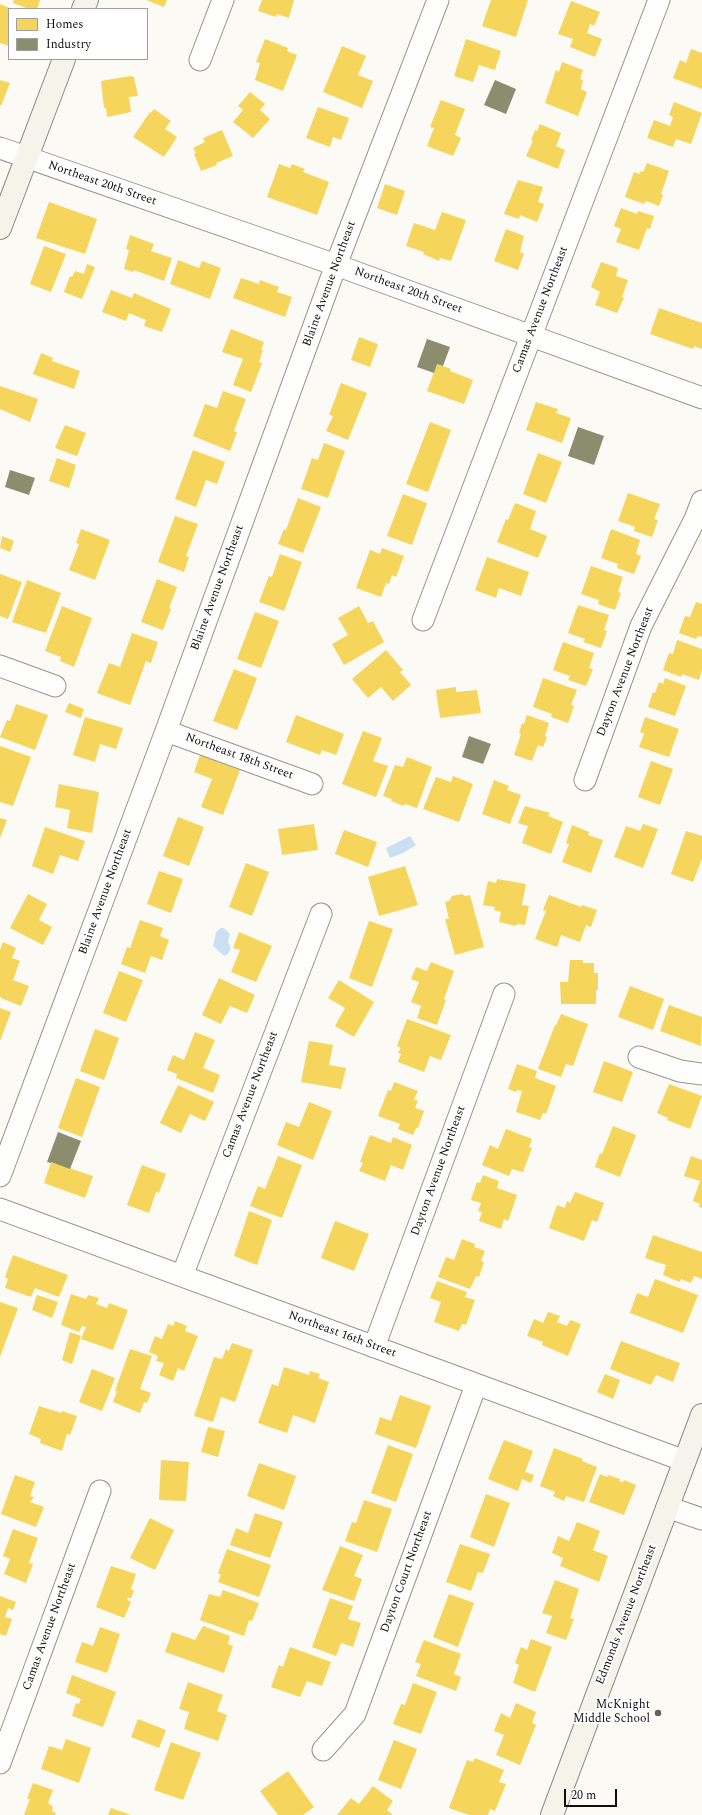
<!DOCTYPE html>
<html>
<head>
<meta charset="utf-8">
<style>
	body { margin:0 }
	#map { position:relative; width:702px; height:1815px; overflow:hidden; background:#fbfaf4; font-family:Spectral,serif }
	canvas { display:block }
	.legend { position:absolute; left:8px; top:8px; width:140px; height:52px; box-sizing:border-box; background:#fff; border:1px solid #9f9f9f; margin:0; padding:5px 7px; list-style:none; font-size:12px; color:#0f0f0f }
	.legend li { display:flex; align-items:center; gap:8px; height:20px }
	.legend b { width:20px; border:1px solid #9f9f9f }
	.scale { position:absolute; left:564px; top:1789px; width:53px; height:18px; box-sizing:border-box; border:2px solid #0f0f0f; border-top:0; padding-left:5px; font-size:12px; line-height:14px; white-space:nowrap; color:#0f0f0f; -webkit-text-stroke:3px #fff; paint-order:stroke }
</style>
</head>
<body>
<div id="map">
<canvas width="702" height="1815"></canvas>
<ul class="legend">
<li><b style="height:11px;background:#f6d55c"></b>Homes</li>
<li><b style="height:11px;background:#8c8c6e"></b>Industry</li>
</ul>
<div class="scale">20 m</div>
</div>
<script>
const ctx = document.querySelector('canvas').getContext('2d');
ctx.lineJoin = 'round';
function fill(path, color) {
  ctx.fillStyle = color;
  ctx.fill(path, 'evenodd');
}
function poly(rows) {
  const path = new Path2D();
  for (const r of rows) {
    path.moveTo(r[0], r[1]);
    for (let i = 2; i < r.length; i += 2) path.lineTo(r[i], r[i + 1]);
  }
  return path;
}
function trace(path, color, width, dash) {
  ctx.strokeStyle = color;
  ctx.lineWidth = width;
  ctx.lineCap = dash ? 'butt' : 'round';
  ctx.setLineDash(dash || []);
  ctx.stroke(path);
}
function label(font, color, halo, rows, align = 'center') {
  ctx.font = font + ' Spectral,serif';
  ctx.lineWidth = 4;
  ctx.setLineDash([]);
  ctx.textBaseline = 'middle';
  ctx.strokeStyle = halo;
  ctx.fillStyle = color;
  for (const [text, x, y, turn = 0] of rows) {
    ctx.save();
    ctx.translate(x, y);
    ctx.rotate((+turn || 0) * Math.PI / 180);
    ctx.textAlign = isNaN(turn) ? turn : align;
    if (halo) ctx.strokeText(text, 0, 0);
    ctx.fillText(text, 0, 0);
    ctx.restore();
  }
}
fill(poly([
	[410,836,416,845,403,853,390,858,386,848],
	[221,928,224,928,230,934,228,942,231,949,227,955,223,955,213,946,216,932]
]), '#cce0f4');
fill(poly([
	[14,0,40,0,37,9,29,9,13,3],
	[146,0,167,0,164,7],
	[262,0,294,0,289,18,277,14,276,17,258,11],
	[491,0,528,0,516,37,482,26],
	[571,1,600,12,594,26,590,24,587,33,602,39,595,57,570,47,573,39,558,34],
	[0,4,12,9,9,9,9,46,0,43],
	[265,39,288,48,287,51,297,55,283,91,255,80,260,63,256,62],
	[466,39,501,51,495,70,479,65,473,82,454,76],
	[342,46,366,56,358,75,373,81,362,108,323,92],
	[691,49,702,53,702,89,673,78,680,60,686,63],
	[562,62,583,70,580,79,583,80,581,89,587,92,578,116,545,103,556,70,559,72],
	[130,76,134,77,138,96,129,97,131,112,107,117,106,108,104,108,101,81],
	[0,80,10,83,1,106,0,105],
	[250,92,265,104,260,110,270,119,253,138,233,122,243,110,238,106],
	[441,100,465,109,455,135,461,138,453,156,427,146,434,128,430,127],
	[674,102,702,113,691,144,676,139,673,147,647,138,654,120,670,126,673,117,669,115],
	[318,107,349,118,341,140,333,137,330,147,306,138],
	[154,109,171,121,165,129,177,137,164,157,133,137,150,112,151,113],
	[540,124,561,133,556,146,565,150,558,169,526,156,533,141,531,140,535,130,537,131],
	[222,130,233,156,216,163,217,165,201,171,194,154,196,153,193,148,205,142,203,138],
	[647,163,669,171,661,194,663,195,659,206,646,201,644,204,625,197,634,172,639,174,641,171,643,172],
	[279,164,290,168,292,164,305,169,303,172,329,182,317,215,267,197],
	[518,180,543,187,538,202,544,204,537,222,520,215,519,219,504,214],
	[385,184,405,191,397,215,377,208],
	[49,202,97,219,85,254,36,238],
	[621,208,637,214,638,211,654,216,650,229,647,228,639,250,616,242,621,229,614,226],
	[442,212,466,220,451,261,440,258,439,261,423,254,424,252,406,246,414,223,435,230],
	[506,229,524,236,520,252,524,254,518,270,494,261],
	[130,235,154,244,151,251,172,258,164,281,134,270,133,272,124,269,129,250,126,249],
	[44,246,66,254,51,292,30,284],
	[178,260,199,268,202,261,221,268,210,299,170,284],
	[601,262,618,268,616,276,628,280,622,297,624,298,617,313,595,305,600,292,591,287],
	[87,264,95,267,82,299,64,292,70,276,72,277,75,271,84,274],
	[241,278,259,284,260,280,279,287,277,292,292,297,285,317,233,298],
	[111,290,132,298,134,293,171,309,162,332,144,326,146,320,129,313,126,321,102,312],
	[659,308,702,323,702,349,694,346,693,349,650,334],
	[231,329,264,342,261,350,263,350,259,362,262,363,251,392,233,385,243,359,222,352],
	[359,337,378,344,370,367,351,360],
	[41,353,53,358,52,361,80,371,74,389,33,374],
	[437,364,451,369,450,371,473,380,464,404,427,391],
	[341,383,367,393,348,440,326,431,333,416,329,415],
	[0,386,38,399,30,422,0,409],
	[223,391,246,399,234,431,237,432,230,451,193,436,205,404,217,408],
	[536,402,558,409,556,413,571,418,562,443,526,430],
	[430,422,451,430,428,492,406,484],
	[65,425,86,433,77,456,55,448],
	[324,443,345,451,328,498,301,489,312,458,318,460],
	[193,450,225,462,217,484,206,480,196,507,175,499],
	[538,453,562,462,546,503,523,494],
	[57,458,76,465,69,488,49,481],
	[628,493,660,504,654,519,658,520,652,537,634,531,635,527,618,521],
	[403,494,427,503,412,545,387,536],
	[298,498,321,507,303,553,278,544,284,529,286,530],
	[515,503,536,511,530,529,547,536,538,558,497,542,506,519,508,520],
	[175,516,198,524,186,556,189,557,184,572,158,562],
	[81,529,110,540,95,580,69,570,79,544,76,543],
	[611,529,640,540,636,554,641,556,634,574,617,568,618,564,601,558],
	[2,536,14,541,10,552,0,548],
	[382,548,404,556,396,577,392,575,389,584,386,583,381,597,356,588,370,550,380,554],
	[280,554,302,562,284,611,259,602,269,576,272,577],
	[487,557,529,572,521,596,499,588,496,598,475,590],
	[591,566,623,577,618,592,621,593,615,610,598,604,599,600,581,594],
	[0,574,22,582,8,619,0,616],
	[157,579,177,587,169,608,171,609,163,630,141,622],
	[27,580,61,593,46,633,12,622],
	[696,602,702,604,702,637,698,636,696,639,679,633,685,616,690,617],
	[578,605,609,615,604,630,607,631,601,648,583,642,585,639,568,633],
	[62,606,92,618,74,667,60,661,61,657,45,651],
	[359,606,368,623,373,621,384,642,344,665,332,644,348,635,338,618],
	[255,612,279,621,261,668,237,659],
	[132,633,158,642,151,663,146,661,130,705,97,693,109,663,120,667],
	[677,640,702,649,702,670,699,680,682,674,681,677,663,670,669,653,673,654],
	[563,642,594,653,589,668,593,669,586,686,568,680,570,676,553,670],
	[386,650,403,670,400,672,411,685,393,701,381,687,368,698,352,679],
	[234,669,257,678,237,730,213,721],
	[543,678,577,690,571,705,574,706,568,723,551,717,552,714,533,707],
	[665,678,686,686,675,716,648,707,653,692,655,693,659,682,663,684],
	[456,687,456,692,477,690,481,713,440,718,436,690],
	[69,703,84,709,81,718,65,712],
	[16,704,48,715,35,750,0,737,7,720,10,721],
	[296,715,344,734,336,755,322,750,320,755,286,742],
	[527,715,549,723,545,736,547,737,543,747,538,745,532,761,514,755,521,734,519,733,522,723,524,724],
	[85,717,123,728,116,749,100,744,95,762,73,755],
	[645,717,679,729,669,757,639,747,644,734,640,732],
	[363,731,382,738,373,761,388,766,376,797,342,784],
	[0,746,31,757,13,806,0,802],
	[200,755,240,770,223,815,201,807,212,779,194,772],
	[407,757,432,767,417,808,405,804,404,806,391,801,392,799,383,796,395,765,403,767],
	[651,761,673,769,660,805,638,797],
	[453,776,473,784,459,822,423,809,436,777,451,782],
	[494,780,509,786,507,790,521,795,510,824,482,814],
	[59,784,99,792,92,833,67,828,70,810,55,807],
	[525,806,550,813,548,816,563,822,551,854,522,843,528,826,518,823],
	[178,817,204,827,189,866,163,856],
	[0,818,7,820,0,838],
	[314,824,318,850,282,855,278,829],
	[643,824,658,829,643,868,614,857,626,826,640,831],
	[572,825,589,832,588,835,603,840,591,873,562,862,569,844,566,843],
	[45,827,85,841,78,861,60,855,53,874,32,866],
	[344,830,377,842,368,867,335,854],
	[686,831,702,836,702,859,693,882,671,874],
	[246,863,269,872,252,916,229,907],
	[405,866,418,905,379,916,368,877],
	[159,871,183,879,171,913,147,904],
	[497,879,526,884,522,905,529,906,525,925,517,924,516,926,499,922,501,912,494,910,495,907,483,905,488,881,496,883],
	[28,894,47,904,39,920,52,927,43,945,10,928],
	[462,894,465,896,470,895,484,947,455,955,445,919,449,919,445,902,449,901,452,896],
	[549,895,581,907,582,905,597,910,591,927,586,925,580,942,561,935,557,947,535,939,546,911,543,910],
	[140,920,163,928,160,936,169,940,162,960,151,956,145,973,121,964,127,947,130,948],
	[369,921,393,929,372,987,349,978],
	[239,932,272,946,256,982,231,972,240,950,233,948],
	[3,942,16,948,12,958,20,961,13,980,29,986,21,1006,1,998,0,996,0,950],
	[570,960,583,960,583,963,594,963,594,973,598,973,598,990,596,990,596,1004,561,1004,560,982,568,982],
	[431,962,454,971,444,999,446,1000,437,1025,417,1018,421,1006,411,1002,419,982,411,979,416,967,427,971],
	[119,971,143,980,126,1022,103,1013],
	[219,978,255,995,247,1013,230,1006,221,1024,202,1015],
	[339,980,374,1002,354,1037,335,1026,345,1008,328,998],
	[630,986,664,999,653,1030,618,1017],
	[669,1005,702,1017,701,1046,660,1031],
	[0,1008,11,1012,0,1041],
	[561,1014,588,1024,573,1066,566,1064,561,1077,538,1069,555,1025,556,1026],
	[407,1019,451,1035,441,1060,430,1056,424,1072,398,1062,401,1054,398,1053,401,1048,397,1046],
	[95,1029,119,1038,104,1080,80,1071],
	[195,1032,215,1040,203,1068,220,1075,213,1093,176,1078,177,1074,167,1070,173,1055,184,1060],
	[309,1041,333,1045,329,1065,346,1068,341,1089,301,1082],
	[604,1061,633,1072,622,1102,593,1092],
	[517,1064,537,1071,535,1078,556,1086,546,1114,543,1113,540,1120,516,1112,522,1091,517,1090,516,1092,508,1089],
	[76,1078,100,1087,82,1137,58,1128],
	[394,1082,418,1091,414,1099,418,1101,415,1108,424,1111,418,1128,416,1128,413,1135,398,1129,400,1124,378,1116,388,1090,391,1091],
	[669,1084,702,1096,690,1129,667,1120,668,1118,657,1113],
	[178,1085,214,1102,205,1121,190,1114,181,1133,160,1123],
	[309,1102,332,1111,313,1160,277,1145,286,1122,299,1127],
	[613,1126,636,1135,620,1177,595,1167,600,1153,602,1154],
	[506,1129,532,1139,529,1147,532,1148,523,1172,512,1169,509,1176,482,1165,490,1145,498,1149],
	[370,1135,391,1143,393,1137,412,1145,403,1170,391,1165,385,1181,359,1171,363,1163,360,1162],
	[278,1156,302,1165,282,1218,250,1206,258,1186,265,1189],
	[691,1156,702,1160,702,1208,699,1207,700,1204,693,1201,700,1181,684,1176],
	[51,1162,93,1176,85,1198,44,1183],
	[142,1165,166,1174,159,1193,156,1192,149,1213,127,1205],
	[483,1175,499,1181,497,1188,517,1195,508,1221,504,1219,501,1229,479,1221,482,1212,478,1211,481,1203,471,1200,477,1182,480,1183],
	[575,1192,604,1203,597,1222,592,1220,584,1241,549,1228,557,1205,565,1208,567,1201,570,1203],
	[249,1211,272,1220,257,1265,234,1256],
	[335,1221,369,1234,354,1271,321,1258],
	[653,1235,702,1252,702,1279,694,1276,691,1283,681,1279,680,1282,663,1275,666,1265,645,1258],
	[462,1239,475,1244,474,1247,485,1251,481,1261,484,1262,479,1277,476,1276,470,1289,438,1277,446,1257,454,1260],
	[13,1255,68,1275,59,1297,35,1288,31,1297,5,1288,8,1279,5,1277],
	[655,1279,698,1295,683,1333,630,1313,637,1293,648,1297],
	[437,1281,467,1292,465,1297,475,1300,466,1325,462,1324,459,1331,434,1322,441,1302,430,1298],
	[71,1294,86,1299,88,1295,99,1298,96,1304,107,1308,109,1303,128,1310,113,1350,81,1339,86,1327,82,1326,79,1332,61,1325],
	[37,1295,58,1302,52,1318,32,1310],
	[0,1302,18,1308,0,1357],
	[548,1312,560,1316,557,1322,567,1326,570,1320,581,1324,568,1356,542,1345,543,1342,527,1336,534,1319,543,1323],
	[175,1321,187,1326,185,1331,198,1336,184,1371,178,1368,173,1381,159,1375,164,1363,156,1361,158,1356,149,1352,155,1336,162,1339,168,1324,173,1326],
	[70,1332,81,1336,72,1364,62,1360],
	[621,1341,680,1363,673,1382,656,1375,651,1385,610,1369],
	[232,1343,253,1350,235,1402,221,1397,213,1422,194,1416,214,1357,222,1359,226,1349,229,1351],
	[130,1349,152,1356,140,1389,151,1393,147,1403,144,1402,140,1413,113,1402,117,1391,115,1391],
	[284,1367,309,1375,310,1371,320,1374,318,1378,329,1382,315,1423,293,1415,287,1433,258,1423,272,1384,278,1386],
	[92,1369,115,1378,102,1411,79,1402],
	[605,1374,620,1380,613,1399,597,1392],
	[400,1395,431,1406,416,1448,375,1434,380,1417,391,1421],
	[39,1406,61,1413,62,1411,77,1416,70,1435,67,1434,62,1451,40,1443,41,1439,29,1434],
	[208,1427,225,1431,218,1457,201,1452],
	[504,1440,533,1451,525,1472,534,1475,531,1483,522,1479,518,1491,488,1479],
	[388,1445,413,1454,396,1502,371,1493],
	[554,1448,583,1459,582,1461,597,1467,584,1502,566,1496,564,1501,553,1496,555,1492,540,1486],
	[161,1460,189,1462,186,1501,159,1500],
	[259,1463,296,1476,284,1510,247,1496],
	[600,1474,607,1477,608,1475,620,1479,619,1481,623,1482,624,1480,636,1485,624,1515,589,1502],
	[15,1475,35,1482,30,1496,34,1497,30,1502,44,1507,36,1527,1,1514],
	[486,1494,510,1503,494,1547,470,1537],
	[364,1500,392,1509,377,1552,345,1541,352,1522,356,1523],
	[255,1513,283,1522,270,1558,230,1545,236,1528,248,1533],
	[150,1518,174,1530,155,1570,130,1558],
	[577,1522,600,1531,593,1550,608,1556,599,1582,560,1566,563,1558,552,1553,558,1536,569,1541],
	[13,1529,38,1538,29,1563,33,1564,26,1583,4,1574,10,1559,3,1556],
	[460,1544,490,1554,483,1573,478,1572,471,1591,446,1582],
	[340,1546,363,1555,354,1576,362,1579,354,1601,322,1590],
	[227,1549,271,1565,259,1597,218,1582,221,1575,218,1573],
	[111,1566,136,1574,131,1589,134,1591,131,1598,128,1598,127,1600,131,1602,124,1618,96,1607],
	[555,1580,579,1589,570,1618,574,1619,566,1640,546,1633,552,1616,542,1613],
	[223,1590,259,1603,252,1621,249,1620,244,1636,200,1620,209,1594,220,1597],
	[449,1594,474,1603,458,1647,433,1637],
	[0,1596,16,1602,13,1610,8,1608,5,1617,12,1619,6,1636,0,1634],
	[330,1598,353,1606,348,1619,361,1623,353,1647,341,1643,336,1656,312,1647],
	[203,1626,230,1636,228,1644,233,1646,224,1673,165,1652,172,1632,195,1640],
	[100,1627,120,1634,107,1673,75,1662,82,1642,93,1646],
	[531,1639,552,1647,535,1692,513,1683,519,1665,515,1663,521,1647,527,1650],
	[424,1640,461,1654,454,1674,461,1677,456,1691,416,1676,421,1664,415,1662],
	[290,1647,331,1662,322,1686,307,1681,300,1697,271,1687,279,1665,283,1667],
	[72,1675,116,1692,103,1727,72,1716,76,1703,79,1704,81,1699,66,1693],
	[188,1682,223,1695,217,1711,227,1715,218,1741,184,1729,189,1712,179,1709],
	[413,1683,437,1692,421,1734,393,1724,401,1704,405,1705],
	[516,1703,536,1712,532,1723,536,1725,520,1765,496,1755,504,1735,494,1731,501,1713,510,1718],
	[138,1719,166,1730,159,1748,131,1737],
	[66,1739,91,1748,79,1783,41,1769,49,1746,62,1750],
	[394,1740,417,1749,401,1789,378,1780],
	[171,1742,201,1753,183,1800,154,1790],
	[475,1758,504,1770,499,1782,506,1784,495,1811,490,1809,488,1815,469,1815,449,1808,467,1760,473,1762],
	[288,1771,314,1807,303,1815,278,1815,260,1791],
	[33,1783,53,1790,48,1803,53,1807,52,1811,56,1813,55,1815,24,1815,30,1799,27,1799],
	[373,1786,393,1801,387,1810,392,1814,392,1815,337,1815,351,1798,359,1804],
	[111,1808,131,1815,108,1815]
]), '#f6d55c');
fill(poly([
	[495,80,516,89,506,114,484,105],
	[427,339,450,347,443,366,437,364,434,373,417,367],
	[578,427,604,436,594,465,568,456],
	[10,470,35,478,29,495,5,487],
	[469,736,491,744,483,764,462,757],
	[58,1132,81,1141,70,1169,51,1162,51,1163,47,1162]
]), '#8c8c6e');
const street = poly([
	[200,60,223,0],
	[0,148,336,265,702,398],
	[423,620,659,0],
	[0,666,55,686],
	[166,731,312,784],
	[585,780,641,626,695,519,702,501],
	[639,1057,680,1071,702,1074],
	[0,1176,166,731,336,265,438,0],
	[0,1209,685,1461],
	[182,1276,321,914],
	[374,1347,504,994],
	[667,1507,702,1519],
	[323,1750,355,1714,476,1385],
	[0,1763,100,1491]
]);
const secondary = poly([
	[83,9,87,0],
	[0,228,64,59],
	[552,1815,702,1415]
]);
trace(street, '#959592', 23);
trace(secondary, '#8c8b89', 24);
trace(street, '#fefefd', 21);
trace(secondary, '#f4f4eb', 22);
for (const [x, y, r, color] of [
	[658,1713,4,"#62615f"]
]) {
  const dot = new Path2D();
  dot.arc(x, y, r, 0, 2 * Math.PI);
  ctx.fillStyle = color;
  ctx.fill(dot);
  trace(dot, '#fff', 1.5);
}
label('12px', '#0f0f0f', '#fff', [
	["Northeast 20th Street",102,184,19],
	["Blaine Avenue Northeast",330,284,-70],
	["Northeast 20th Street",408,291,20],
	["Camas Avenue Northeast",541,310,-69],
	["Blaine Avenue Northeast",218,588,-70],
	["Dayton Avenue Northeast",626,672,-69],
	["Northeast 18th Street",239,757,20],
	["Blaine Avenue Northeast",106,892,-70],
	["Camas Avenue Northeast",251,1095,-69],
	["Dayton Avenue Northeast",439,1171,-70],
	["Northeast 16th Street",342,1335,20],
	["Dayton Court Northeast",407,1572,-70],
	["Edmonds Avenue Northeast",627,1615,-69],
	["Camas Avenue Northeast",50,1627,-70]
]);
label('12px', '#0f0f0f', '#fff', [
	["McKnight",650,1706],
	["Middle School",650,1720]
], 'right');
</script>
</body>
</html>
